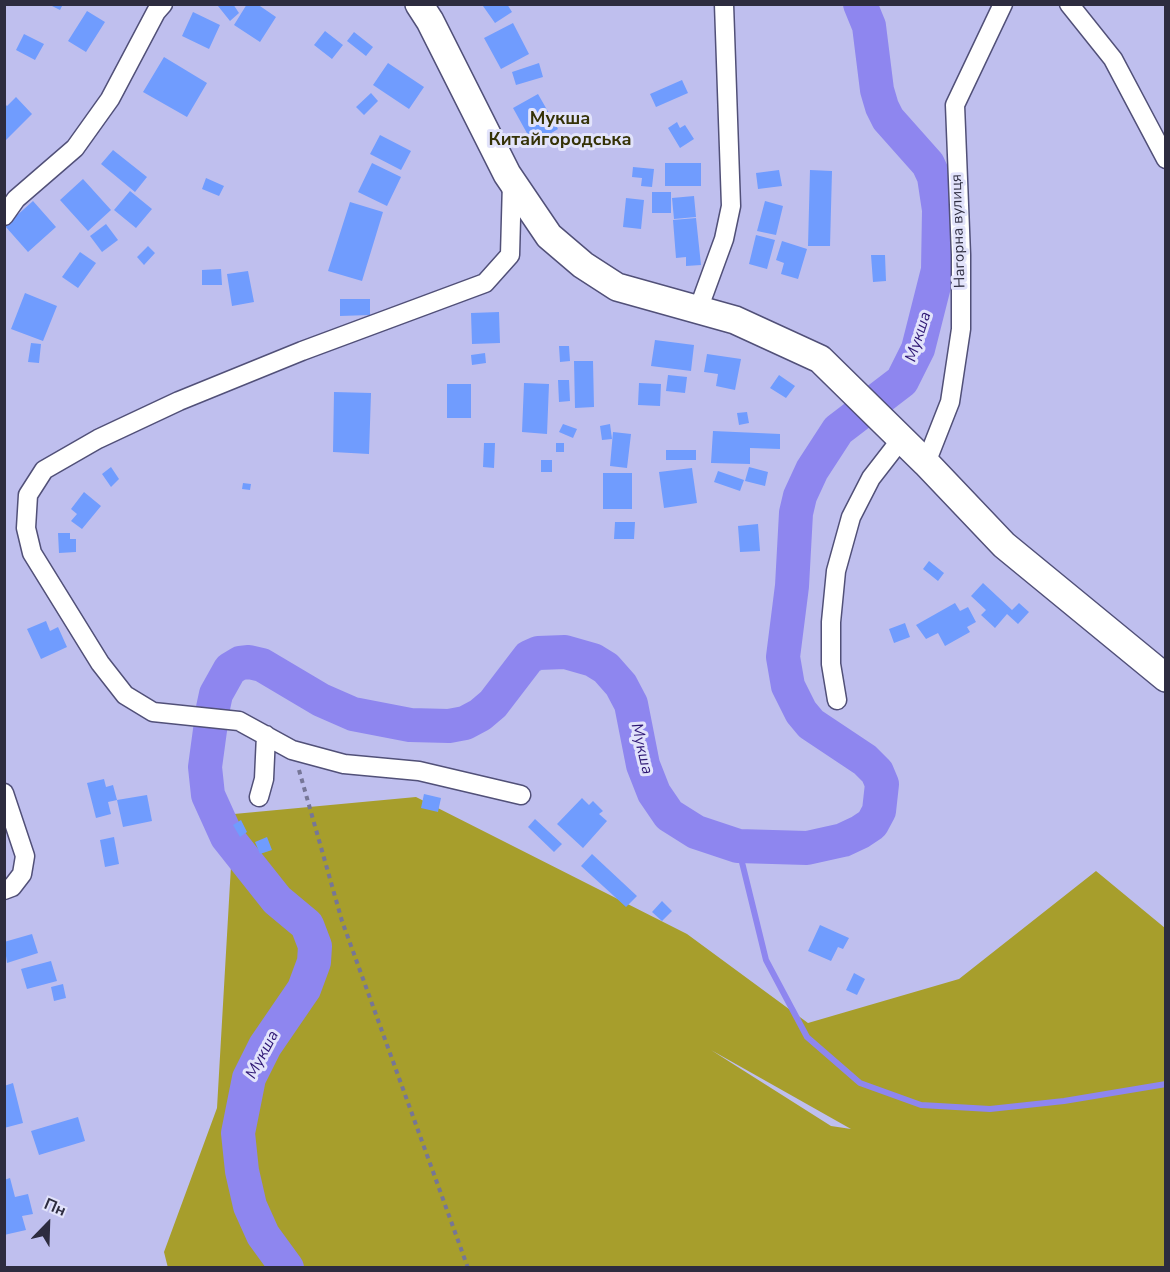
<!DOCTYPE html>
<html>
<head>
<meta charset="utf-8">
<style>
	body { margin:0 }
	#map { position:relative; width:1170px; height:1272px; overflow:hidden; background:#bfbfee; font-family:"Nunito Sans",sans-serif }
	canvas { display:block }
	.frame { position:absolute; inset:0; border:6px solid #2d2c3f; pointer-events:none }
	.north { position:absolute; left:18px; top:1194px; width:60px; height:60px; -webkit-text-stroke:4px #e2e3fb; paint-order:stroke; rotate:23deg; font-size:16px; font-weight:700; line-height:24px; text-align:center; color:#2d2c3f }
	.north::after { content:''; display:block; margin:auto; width:21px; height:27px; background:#2d2c3f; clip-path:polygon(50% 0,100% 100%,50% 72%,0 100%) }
</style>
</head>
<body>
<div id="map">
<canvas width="1170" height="1272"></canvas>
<div class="frame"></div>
<div class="north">Пн</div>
</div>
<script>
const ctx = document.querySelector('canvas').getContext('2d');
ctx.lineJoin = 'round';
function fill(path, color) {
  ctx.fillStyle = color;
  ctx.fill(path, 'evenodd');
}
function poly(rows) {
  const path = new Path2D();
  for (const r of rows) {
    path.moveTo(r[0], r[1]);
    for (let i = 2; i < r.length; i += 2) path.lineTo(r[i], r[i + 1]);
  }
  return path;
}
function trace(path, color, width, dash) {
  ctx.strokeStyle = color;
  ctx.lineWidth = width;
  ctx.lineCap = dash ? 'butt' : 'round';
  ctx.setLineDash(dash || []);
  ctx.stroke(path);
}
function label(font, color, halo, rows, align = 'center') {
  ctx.font = font + ' "Nunito Sans",sans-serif';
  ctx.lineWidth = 6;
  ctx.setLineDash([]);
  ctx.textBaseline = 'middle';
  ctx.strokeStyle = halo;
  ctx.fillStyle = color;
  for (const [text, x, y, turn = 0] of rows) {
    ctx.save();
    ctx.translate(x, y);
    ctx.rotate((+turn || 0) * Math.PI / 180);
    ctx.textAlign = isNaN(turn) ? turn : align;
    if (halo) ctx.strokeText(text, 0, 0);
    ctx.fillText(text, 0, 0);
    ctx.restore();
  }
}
fill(poly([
	[416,797,687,934,808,1023,959,979,1096,871,1165,928,1165,1267,168,1268,164,1252,217,1108,234,814],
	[711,1050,851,1129,831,1126]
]), '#a79e2c');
trace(poly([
	[738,846,766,960,807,1037,860,1083,921,1105,990,1109,1064,1101,1166,1084]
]), '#8e86ef', 6);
trace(poly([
	[287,1268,263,1235,250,1206,242,1171,238,1133,249,1078,265,1046,304,989,314,962,315,946,307,925,277,900,227,837,208,795,205,767,213,708,216,694,230,669,240,663,249,662,262,665,321,700,353,714,410,725,449,726,465,723,480,715,493,704,529,657,538,653,565,652,593,660,606,668,621,685,631,704,643,765,654,793,669,815,696,832,738,846,807,848,843,840,860,832,872,824,879,811,882,784,877,772,865,760,811,724,801,712,788,686,783,657,792,586,796,513,800,496,812,470,838,430,902,381,918,349,938,270,939,210,934,177,928,164,888,119,882,107,877,90,869,26,860,4]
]), '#8e86ef', 34);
fill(poly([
	[48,4,63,4,60,10],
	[220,4,233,4,239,13,230,21,218,6],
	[247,4,257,4,276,17,260,42,234,25],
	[485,4,507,4,512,12,495,23,483,6],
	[87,11,105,22,86,52,68,41],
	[193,12,220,25,209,49,182,36],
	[513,23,529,54,501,69,484,38],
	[325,31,343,45,332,59,314,45],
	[354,32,373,47,366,56,347,41],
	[24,34,44,44,35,60,16,50],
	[164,57,207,83,187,117,143,92],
	[388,63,424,87,409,109,373,85],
	[539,63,543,77,516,85,512,72],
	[682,80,688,93,656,107,650,94],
	[371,93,378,101,364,115,356,107],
	[538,94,558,129,533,144,513,108],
	[16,97,32,114,6,140,4,103,7,106],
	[677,122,680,128,685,125,694,139,680,148,668,128],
	[380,135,411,151,401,170,370,154],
	[113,150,147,177,135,192,101,164],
	[372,163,401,177,387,206,358,192],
	[665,163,701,163,701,186,665,186],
	[633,167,654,169,652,187,641,186,642,178,632,177],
	[779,170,782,186,758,189,756,173],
	[810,170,832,171,830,246,808,246],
	[206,178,224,186,219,196,202,189],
	[83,179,111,210,88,231,60,200],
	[130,191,152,209,136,228,114,210],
	[652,192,671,192,671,213,652,213],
	[694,196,696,217,674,219,672,198],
	[626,198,644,200,641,229,623,227],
	[33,201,56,227,28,252,5,226],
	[765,201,783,206,776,235,757,231],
	[350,202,383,212,362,281,328,271],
	[696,218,701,265,686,266,686,257,676,258,673,220],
	[106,224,118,240,102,252,90,236],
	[756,235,775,240,767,269,749,264],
	[782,241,807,249,798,279,781,274,784,263,776,260],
	[148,246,155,253,144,265,137,257],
	[80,252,96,263,78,288,62,277],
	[871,255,885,255,886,281,873,282],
	[221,269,222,285,202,285,202,270],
	[248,271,254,302,232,306,227,274],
	[25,293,57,306,43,341,11,329],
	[340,299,370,299,370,315,340,316],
	[499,312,500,343,472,344,471,313],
	[655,340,694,345,691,371,651,366],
	[31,343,41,344,39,363,28,362],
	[559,346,569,346,570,361,560,362],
	[485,353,486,363,472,365,471,355],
	[707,354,741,359,735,390,716,386,718,374,704,372],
	[574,361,593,361,594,407,575,408],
	[668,375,687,377,685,393,666,391],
	[779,375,795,386,786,398,770,388],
	[558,380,569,380,570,401,559,402],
	[524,383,549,384,547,434,522,432],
	[639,383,661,384,660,406,638,405],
	[447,384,471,384,471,418,447,418],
	[334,392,371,393,369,454,333,452],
	[747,412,749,423,739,425,737,413],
	[563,424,577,429,573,438,559,432],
	[610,424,612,439,602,440,600,426],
	[713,431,780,434,780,449,750,448,750,464,711,463],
	[613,432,631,434,627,468,610,466],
	[484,443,495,443,494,468,483,467],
	[556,443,564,443,564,452,556,452],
	[666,450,696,450,696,460,666,460],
	[541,460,552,460,552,472,541,472],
	[111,467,119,479,111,487,102,474],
	[749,467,768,472,765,486,745,481],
	[692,468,697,503,664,508,659,472],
	[718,471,744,480,740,491,714,482],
	[603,473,632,473,632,509,603,509],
	[243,483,251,484,250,490,242,489],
	[84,492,101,506,82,529,71,521,77,514,71,509],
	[615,522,635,522,634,539,614,539],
	[758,524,760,551,740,552,738,526],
	[58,533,70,533,70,539,76,539,76,552,59,553],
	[929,561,944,573,938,581,923,569],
	[983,583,1012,610,1019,603,1029,612,1018,624,1007,614,995,628,981,615,986,610,971,596],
	[955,603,960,611,968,607,976,622,967,627,970,632,945,646,938,633,926,639,916,625],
	[46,621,50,631,58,627,67,647,41,659,27,629],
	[905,623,910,637,894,643,889,629],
	[104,779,106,787,113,785,117,800,108,802,111,814,96,818,87,783],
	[424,794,441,798,438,812,421,808],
	[147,795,152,821,123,827,117,800],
	[582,798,589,805,593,801,603,811,599,814,607,821,583,848,557,824],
	[535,819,562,844,554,852,528,827],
	[241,820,247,832,240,837,233,825],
	[114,837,119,864,105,867,100,840],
	[267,837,272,850,260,854,255,842],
	[592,854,637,896,626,907,581,866],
	[662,901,672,911,662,921,652,912],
	[820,925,849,938,843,949,838,947,831,961,808,951],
	[32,934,38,953,7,963,4,942],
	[51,961,57,981,27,989,21,969],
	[854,973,865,979,857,995,846,990],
	[63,984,66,998,54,1001,51,987],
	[13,1083,23,1123,4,1128,4,1086],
	[78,1117,85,1141,39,1155,31,1131],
	[10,1178,15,1197,28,1194,33,1214,22,1216,26,1230,4,1235,4,1180]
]), '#709cfe');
const street = poly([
	[1069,4,1113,59,1166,159],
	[512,182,510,255,485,283,302,351,179,401,98,439,44,470,28,495,26,528,32,553,100,663,125,695,153,712,239,721,292,750,344,764,419,771,521,795],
	[4,216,16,199,75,148,110,99,156,12,163,4],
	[698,310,724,239,731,206,724,4],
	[926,463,950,402,961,329,961,255,955,105,1003,4],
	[837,700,831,664,831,622,836,571,851,517,871,478,902,438],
	[4,793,25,856,22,874,12,887,4,890],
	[259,797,264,779,266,735]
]);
const secondary = poly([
	[419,4,430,21,507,174,549,236,583,265,617,287,735,320,820,359,926,463,1004,545,1166,678]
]);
trace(street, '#515078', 21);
trace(secondary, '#515078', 30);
trace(poly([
	[299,770,342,921,468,1268]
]), '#767697', 4, [4.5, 4.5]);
trace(street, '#fff', 18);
trace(secondary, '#fff', 27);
label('15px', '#2d2c3f', '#e2e3fb', [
	["Нагорна вулиця",959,231,-92]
]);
label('italic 16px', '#2d1673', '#e2e3fb', [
	["Мукша",919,337,-72],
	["Мукша",641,749,77],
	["Мукша",263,1055,-62]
]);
label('bold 18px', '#353206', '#e2e3fb', [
	["Мукша",560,120],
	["Китайгородська",560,141]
]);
</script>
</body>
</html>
